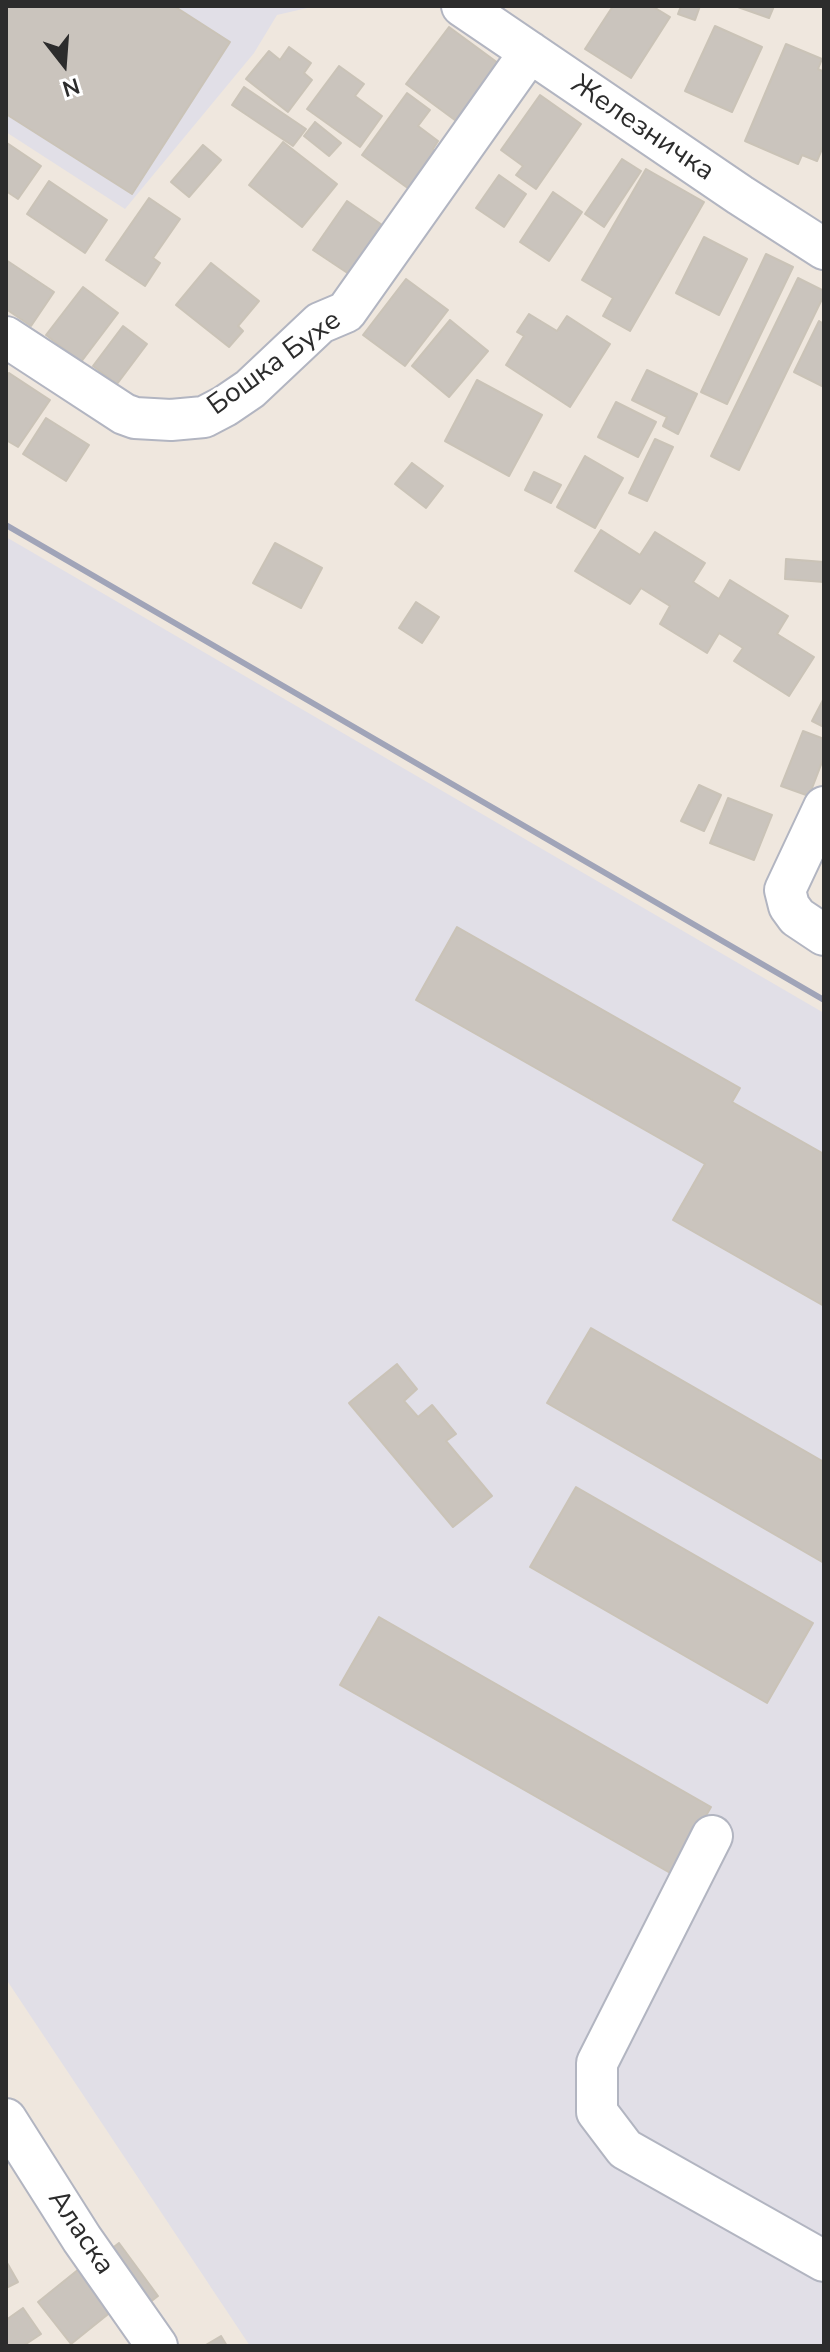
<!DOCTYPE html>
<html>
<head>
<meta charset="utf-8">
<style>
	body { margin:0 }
	#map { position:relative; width:830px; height:2352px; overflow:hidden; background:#efe7de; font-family:"Nunito Sans",sans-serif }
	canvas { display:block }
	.frame { position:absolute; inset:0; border:8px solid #2c2c2c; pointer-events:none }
	.north { position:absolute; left:24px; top:24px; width:80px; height:80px; -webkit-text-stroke:6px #fff; paint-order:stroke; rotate:163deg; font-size:22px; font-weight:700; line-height:32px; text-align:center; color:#2c2c2c }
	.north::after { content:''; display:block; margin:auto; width:28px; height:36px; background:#2c2c2c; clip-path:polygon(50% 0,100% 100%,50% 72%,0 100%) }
</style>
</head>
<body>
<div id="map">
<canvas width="830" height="2352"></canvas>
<div class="frame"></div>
<div class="north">N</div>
</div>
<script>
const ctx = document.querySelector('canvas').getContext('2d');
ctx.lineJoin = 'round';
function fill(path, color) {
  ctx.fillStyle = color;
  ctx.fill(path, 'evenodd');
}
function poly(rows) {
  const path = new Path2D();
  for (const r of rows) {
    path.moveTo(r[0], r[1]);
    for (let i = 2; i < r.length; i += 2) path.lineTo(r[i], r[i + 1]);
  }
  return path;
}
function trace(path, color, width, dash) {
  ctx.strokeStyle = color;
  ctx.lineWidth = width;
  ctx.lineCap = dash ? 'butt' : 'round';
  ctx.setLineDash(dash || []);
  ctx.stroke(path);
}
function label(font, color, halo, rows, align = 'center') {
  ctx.font = font + ' "Nunito Sans",sans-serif';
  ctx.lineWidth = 6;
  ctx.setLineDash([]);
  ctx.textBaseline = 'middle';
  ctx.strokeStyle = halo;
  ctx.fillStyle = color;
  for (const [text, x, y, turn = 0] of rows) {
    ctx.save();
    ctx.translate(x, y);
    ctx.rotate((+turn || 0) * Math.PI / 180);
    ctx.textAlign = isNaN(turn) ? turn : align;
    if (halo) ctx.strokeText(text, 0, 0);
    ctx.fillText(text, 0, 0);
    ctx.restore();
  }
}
fill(poly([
	[6,6,351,6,349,8,307,8,277,15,254,53,125,209,6,132],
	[6,537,824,1013,824,2346,250,2346,6,1979]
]), '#e1dfe7');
const building = poly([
	[6,6,174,6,230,42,132,194,6,114,6,6],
	[613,6,652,6,670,17,631,78,585,49,613,6],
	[681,6,700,6,695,20,678,14,681,6],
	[735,6,774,6,769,18,735,6],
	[715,26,762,47,732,112,685,91,715,26],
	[449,27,498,63,463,126,406,84,449,27],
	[786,44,822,59,818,69,824,72,824,144,817,161,802,155,798,164,745,141,786,44],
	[289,47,311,63,304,73,312,80,288,112,246,79,269,51,280,60,289,47],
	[339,66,364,84,355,96,382,116,360,147,307,109,339,66],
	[244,87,306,129,293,146,232,105,244,87],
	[407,93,430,110,418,126,438,141,433,149,443,157,416,194,362,155,407,93],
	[540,95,581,124,536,189,516,175,523,166,501,150,540,95],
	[315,122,341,143,329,156,304,136,315,122],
	[283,142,337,184,302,227,249,185,283,142],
	[7,143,41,166,18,199,6,191,7,143],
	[203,145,221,160,189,197,171,182,203,145],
	[622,159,641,171,604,227,585,214,622,159],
	[646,169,704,202,630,331,603,316,613,298,582,280,646,169],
	[499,175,526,194,504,227,476,208,499,175],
	[49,181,107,220,85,253,27,214,49,181],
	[553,192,582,212,549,261,520,242,553,192],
	[149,198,180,219,153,258,160,263,145,286,106,260,149,198],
	[347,201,388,229,355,278,313,250,347,201],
	[704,237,747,259,719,315,676,293,704,237],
	[766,254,793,267,727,404,701,392,766,254],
	[6,260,54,292,31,326,6,309,6,260],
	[211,263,259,301,238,326,243,331,229,347,176,305,211,263],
	[798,278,824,291,824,295,739,470,711,456,798,278],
	[406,279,448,310,405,366,363,335,406,279],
	[83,287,118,313,81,362,46,335,83,287],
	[529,314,557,331,567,316,610,344,570,407,506,365,524,336,517,332,529,314],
	[450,320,488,351,449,397,412,366,450,320],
	[819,321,824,324,824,387,794,372,819,321],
	[123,326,147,344,117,384,93,366,123,326],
	[647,370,697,394,678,434,663,426,667,417,632,400,647,370],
	[9,373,50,400,18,447,6,440,6,378,9,373],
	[477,380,542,415,509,476,445,441,477,380],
	[616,402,656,422,638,457,598,437,616,402],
	[46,418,89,445,66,481,23,454,46,418],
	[655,439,673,447,647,501,629,493,655,439],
	[585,456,623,478,595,528,557,507,585,456],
	[412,463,443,486,426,508,395,484,412,463],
	[534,472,561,485,551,503,525,490,534,472],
	[601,530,640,555,655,532,705,563,693,582,719,599,730,580,788,616,777,634,814,657,789,696,734,661,743,648,719,633,707,653,660,624,670,606,641,588,630,604,575,571,601,530],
	[275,543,322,568,301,608,253,583,275,543],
	[786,559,824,562,824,582,785,579,786,559],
	[416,602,439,617,422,643,399,628,416,602],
	[824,698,824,727,812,721,824,698],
	[803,731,824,739,824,757,809,796,781,786,803,731],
	[699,785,721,795,704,831,681,821,699,785],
	[728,798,772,815,754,860,710,843,728,798],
	[457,927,740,1088,732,1102,824,1154,824,1306,673,1220,705,1164,416,1000,457,927],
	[591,1328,824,1462,824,1563,547,1403,591,1328],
	[397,1364,417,1389,404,1401,418,1417,432,1405,456,1434,446,1441,492,1496,453,1527,349,1403,397,1364],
	[576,1487,813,1623,767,1703,530,1567,576,1487],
	[379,1617,711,1807,672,1874,340,1685,379,1617],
	[119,2243,158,2296,145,2306,106,2253,119,2243],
	[6,2261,18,2282,6,2288,6,2261],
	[79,2269,112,2311,71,2344,38,2302,79,2269],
	[23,2308,41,2334,23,2346,7,2346,6,2320,23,2308],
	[221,2336,227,2346,204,2346,221,2336]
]);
fill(building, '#cac4bd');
trace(building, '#cac3b7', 2);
const minor = poly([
	[462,6,740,195,824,249],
	[6,337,124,414,135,418,171,420,204,417,225,406,250,389,320,323,346,312,530,52],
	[824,807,785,890,789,906,797,917,824,935],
	[712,1836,597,2063,597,2112,625,2149,824,2261],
	[6,2119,82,2239,157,2346]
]);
trace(minor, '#b2b5c1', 44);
trace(minor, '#fff', 40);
trace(poly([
	[6,525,824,1000]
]), '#a0a4b8', 6);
label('28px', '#2c2c2c', '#fff', [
	["Железничка",642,129,34],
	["Бошка Бухе",275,364,-36],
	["Аласка",80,2233,56]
]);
</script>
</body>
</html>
